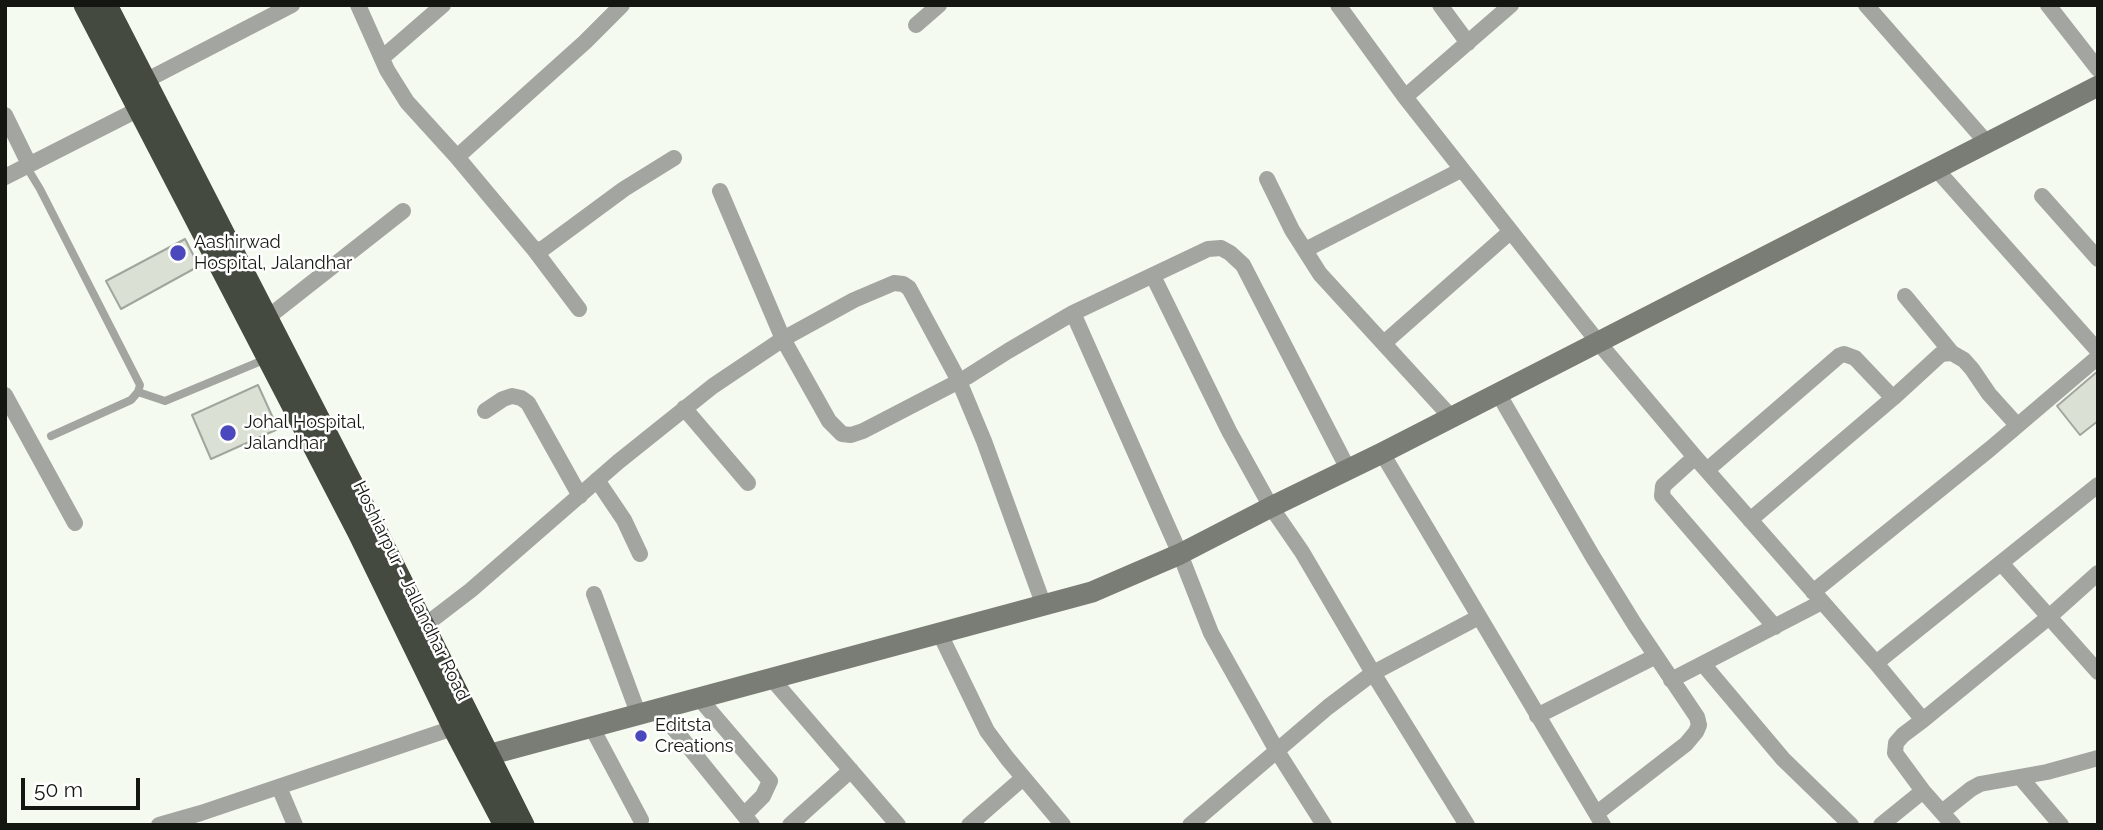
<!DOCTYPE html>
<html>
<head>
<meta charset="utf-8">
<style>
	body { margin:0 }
	#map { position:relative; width:2103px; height:830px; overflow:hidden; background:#f4faef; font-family:Raleway,sans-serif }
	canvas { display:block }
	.frame { position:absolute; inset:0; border:7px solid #141612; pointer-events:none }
	.scale { position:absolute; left:21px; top:778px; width:119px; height:32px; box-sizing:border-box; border:4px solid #141612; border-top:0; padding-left:9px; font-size:21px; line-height:24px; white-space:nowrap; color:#141612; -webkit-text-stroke:5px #fff; paint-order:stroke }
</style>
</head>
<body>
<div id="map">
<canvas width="2103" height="830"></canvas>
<div class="frame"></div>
<div class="scale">50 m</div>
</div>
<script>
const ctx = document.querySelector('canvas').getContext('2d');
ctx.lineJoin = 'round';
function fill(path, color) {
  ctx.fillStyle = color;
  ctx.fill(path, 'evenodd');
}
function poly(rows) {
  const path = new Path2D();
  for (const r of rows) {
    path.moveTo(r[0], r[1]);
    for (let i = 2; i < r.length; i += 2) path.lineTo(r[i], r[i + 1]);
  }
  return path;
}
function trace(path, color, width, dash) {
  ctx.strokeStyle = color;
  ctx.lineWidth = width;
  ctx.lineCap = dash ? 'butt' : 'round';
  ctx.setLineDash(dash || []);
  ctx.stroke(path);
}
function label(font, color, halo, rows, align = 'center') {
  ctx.font = font + ' Raleway,sans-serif';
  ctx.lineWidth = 5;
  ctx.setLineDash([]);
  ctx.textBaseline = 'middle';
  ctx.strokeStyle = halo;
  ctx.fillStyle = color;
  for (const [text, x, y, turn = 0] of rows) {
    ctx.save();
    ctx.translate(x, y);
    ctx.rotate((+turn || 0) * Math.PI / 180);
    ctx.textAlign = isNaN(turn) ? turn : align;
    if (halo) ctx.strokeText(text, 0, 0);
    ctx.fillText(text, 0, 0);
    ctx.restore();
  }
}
const building = poly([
	[185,239,199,266,121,309,106,281,185,239],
	[2098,371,2098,421,2080,435,2057,406,2098,371],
	[258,385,278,429,211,459,192,415,258,385]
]);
fill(building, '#dbe0d5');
trace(building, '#a1a69c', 2);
trace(poly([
	[26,166,40,189,140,385,138,392,131,400,51,436],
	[138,392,165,401,266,359]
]), '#a2a5a0', 8);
trace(poly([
	[358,5,387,70,407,102,457,157,533,248,539,250,544,248,624,189,674,158],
	[1338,5,1405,97,1511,5],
	[1440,5,1468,43],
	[1866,5,1987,143],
	[2048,5,2098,69],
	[916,25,939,5],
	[382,58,443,5],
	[145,81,292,5],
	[1405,97,1598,342,1695,457,1876,663,1923,720,2049,617,2098,573],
	[5,115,29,164],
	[457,157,585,42,622,5],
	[1936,169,2098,351],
	[5,177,139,109],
	[1267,179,1292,230,1320,274,1451,417],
	[720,191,783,339,829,421,842,434,851,435,863,431,967,377,1008,351,1073,313,1208,249,1221,248,1230,253,1243,265,1348,469],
	[2042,196,2098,259],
	[533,248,579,309],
	[1305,250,1461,170],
	[1153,276,1229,431,1271,507,1302,552,1373,673,1467,825],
	[1905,296,1952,353],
	[1073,313,1180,554,1211,633,1277,751,1324,825],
	[267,318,403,211],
	[1384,343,1510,232],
	[1498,393,1593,557,1635,625,1697,717,1699,725,1696,732,1686,744,1597,813],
	[5,395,75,523],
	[684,408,748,483],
	[485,411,503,399,512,396,521,398,528,403,580,496],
	[1382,453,1603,825],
	[1695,457,1663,486,1662,496,1775,627],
	[1707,470,1839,356,1844,354,1855,358,1893,398],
	[597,480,624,520,640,554],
	[1750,520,1893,398,1941,354,1952,353,1964,360,1972,369,1989,394,2017,425],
	[2001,563,2098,672],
	[1813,592,1990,449,2098,357],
	[594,594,638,713],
	[424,626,471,590,618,462,713,386,783,339,854,300,894,283,903,284,909,288,959,381,984,441,1044,606],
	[940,634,987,731,1007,758,1063,825],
	[1876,663,2098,485],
	[1703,664,1783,759,1851,825],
	[772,679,898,825],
	[1671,680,1822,602],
	[699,698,770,781,763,796,744,815],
	[658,709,752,825],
	[1537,716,1656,656],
	[1923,720,1903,735,1896,743,1895,753,1923,791,1953,825],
	[591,726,641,820],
	[2020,777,2061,825],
	[279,787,295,825],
	[1942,812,1971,789,1980,784,2047,772,2098,758],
	[159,825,201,813,462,725],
	[790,825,851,770],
	[969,825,1023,778],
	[1190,825,1328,707,1373,673,1479,617],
	[1881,825,1923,791]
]), '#a2a5a0', 16);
trace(poly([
	[488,755,1092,592,1180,554,1271,507,1382,453,2098,86]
]), '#7a7d76', 21);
trace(poly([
	[84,5,358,533,453,728,504,825],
	[107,5,374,525,524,825]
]), '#454a41', 21);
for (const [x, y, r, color] of [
	[178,253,9,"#4b48be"],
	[228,433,9,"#4b48be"],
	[641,736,7,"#4b48be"]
]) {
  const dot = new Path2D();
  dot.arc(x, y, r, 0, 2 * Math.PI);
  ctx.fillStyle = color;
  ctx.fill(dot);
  trace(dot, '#fff', 2.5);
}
label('18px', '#141612', '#fff', [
	["Aashirwad",194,243],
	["Hospital, Jalandhar",194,264],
	["Johal Hospital,",244,423],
	["Jalandhar",244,444],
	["Editsta",655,726],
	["Creations",655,747]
], 'left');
label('18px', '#141612', '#fff', [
	["Hoshiarpur - Jallandhar Road",411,591,64]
]);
</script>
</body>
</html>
